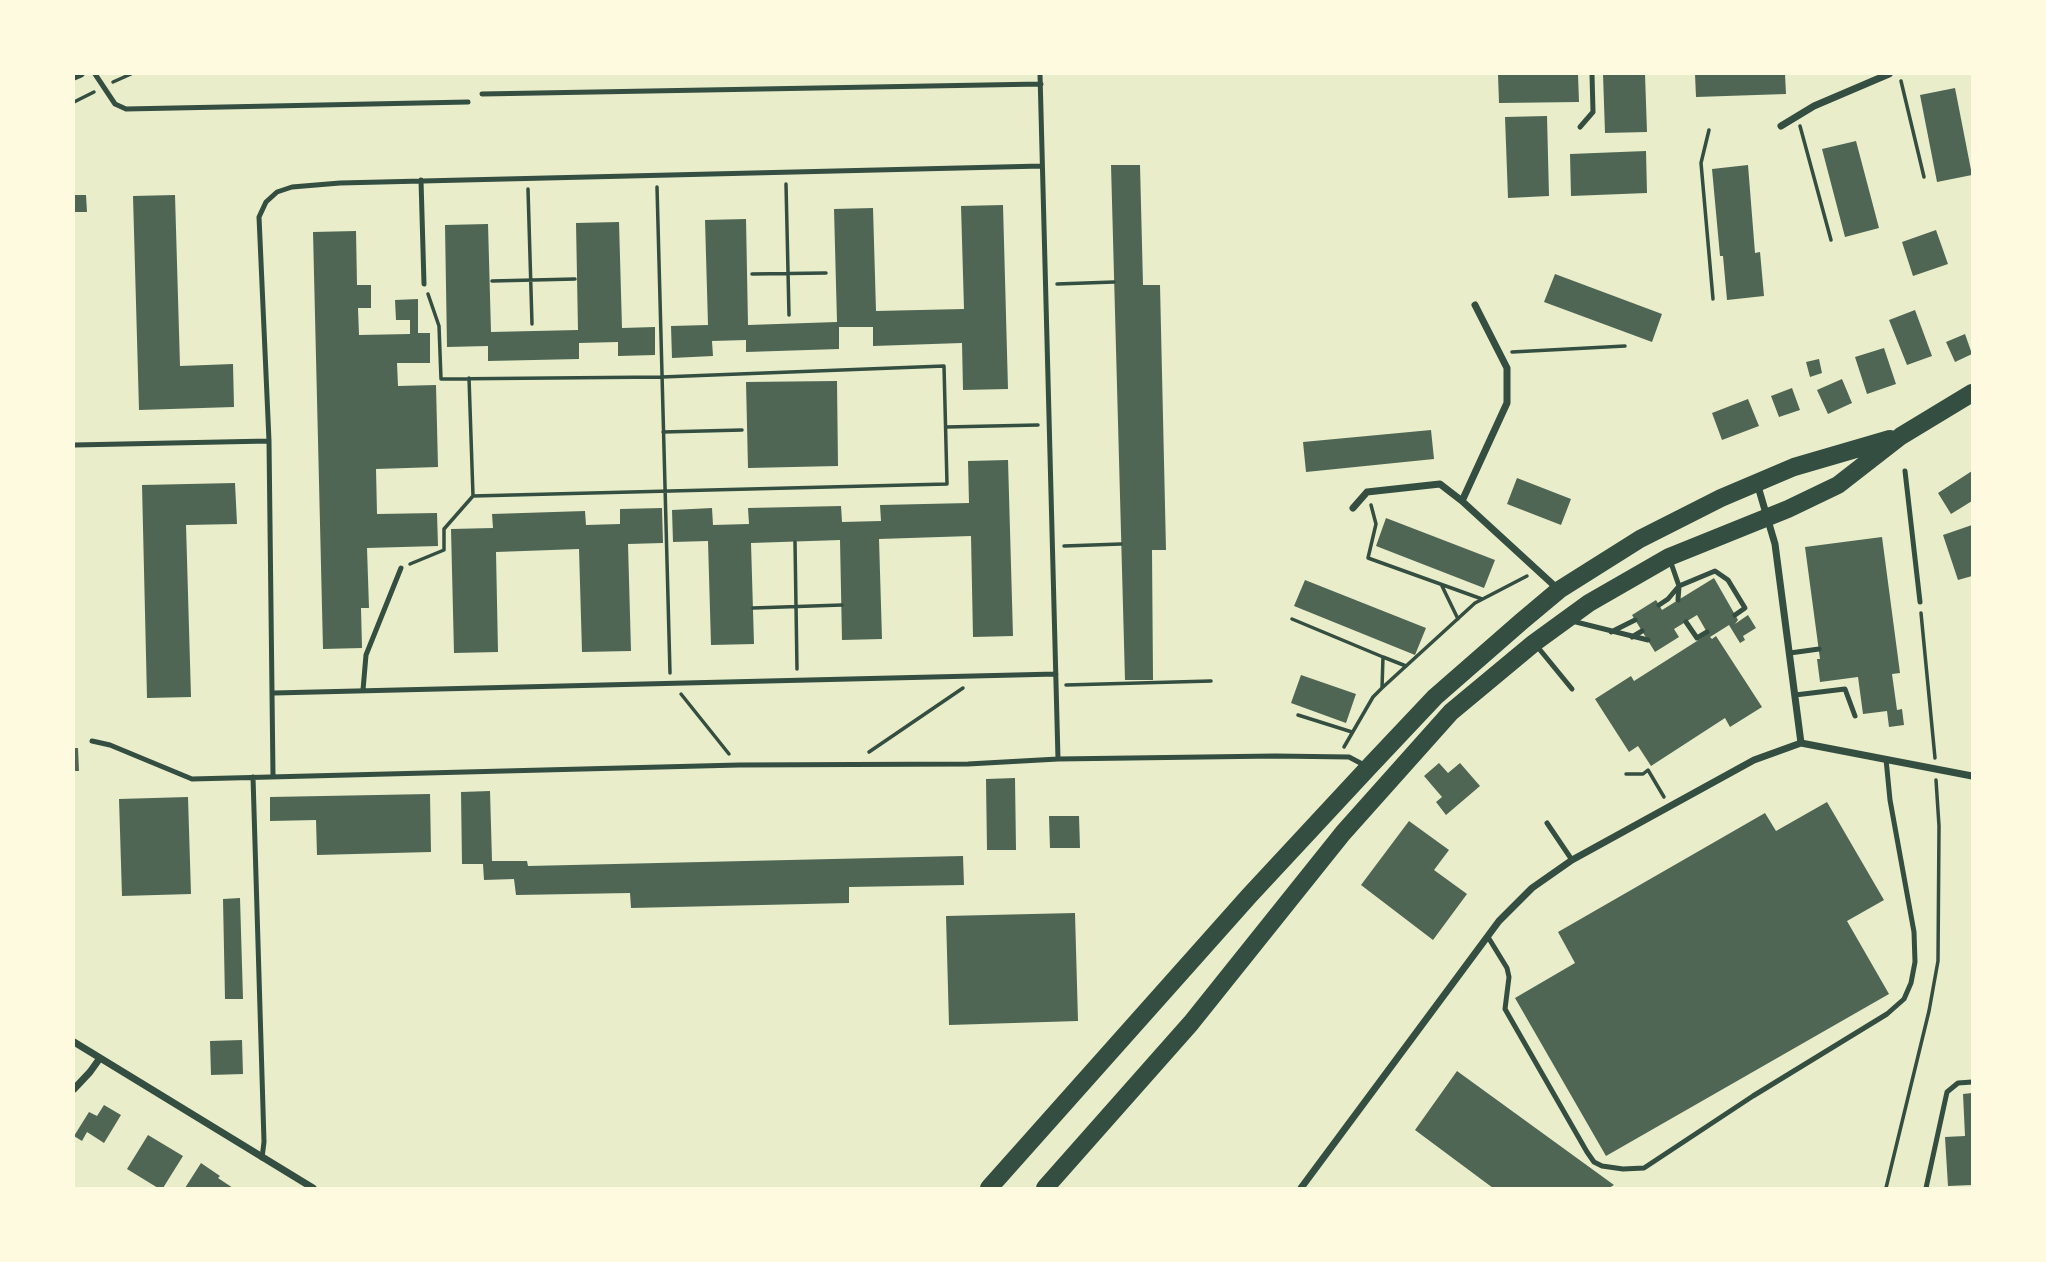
<!DOCTYPE html>
<html>
<head>
<meta charset="utf-8">
<style>
	body { margin:0 }
	#map { position:relative; width:2046px; height:1262px; overflow:hidden; background:#e9edc9; font-family:"DM Sans",sans-serif }
	canvas { display:block }
	.frame { position:absolute; inset:0; border:75px solid #fefae0; pointer-events:none }
</style>
</head>
<body>
<div id="map">
<canvas width="2046" height="1262"></canvas>
<div class="frame"></div>
</div>
<script>
const ctx = document.querySelector('canvas').getContext('2d');
ctx.lineJoin = 'round';
function fill(path, color) {
  ctx.fillStyle = color;
  ctx.fill(path, 'evenodd');
}
function poly(rows) {
  const path = new Path2D();
  for (const r of rows) {
    path.moveTo(r[0], r[1]);
    for (let i = 2; i < r.length; i += 2) path.lineTo(r[i], r[i + 1]);
  }
  return path;
}
function trace(path, color, width, dash) {
  ctx.strokeStyle = color;
  ctx.lineWidth = width;
  ctx.lineCap = dash ? 'butt' : 'round';
  ctx.setLineDash(dash || []);
  ctx.stroke(path);
}
fill(poly([
	[1498,74,1578,74,1579,102,1499,103],
	[1603,74,1645,74,1647,132,1605,133],
	[1695,74,1785,74,1786,94,1696,97],
	[1955,88,1972,175,1937,182,1920,95],
	[1547,116,1549,196,1508,198,1505,117],
	[1856,141,1879,228,1845,237,1822,149],
	[1646,151,1647,193,1571,196,1570,154],
	[1111,165,1140,165,1143,285,1160,285,1166,550,1152,550,1153,680,1125,680],
	[1748,165,1755,253,1760,252,1764,296,1727,300,1723,256,1720,256,1712,169],
	[74,195,86,195,87,212,74,212],
	[175,195,180,366,233,364,234,407,139,410,133,196],
	[1003,205,1008,389,963,390,962,343,873,346,873,327,839,327,839,349,746,352,746,340,712,341,713,356,672,358,671,326,708,325,705,220,746,219,748,325,837,322,834,209,873,208,876,311,964,309,961,206],
	[619,222,622,328,655,327,655,355,618,356,618,342,579,343,579,359,488,361,488,346,447,347,445,225,488,224,491,332,578,330,576,223],
	[1936,230,1948,264,1913,276,1902,242],
	[356,231,357,285,371,285,371,308,358,308,359,335,410,334,410,320,396,320,395,300,418,299,418,333,430,333,430,363,397,363,398,386,436,385,438,467,376,469,377,514,437,513,438,546,367,548,369,608,361,608,362,648,323,649,313,232],
	[1555,274,1662,314,1652,342,1544,302],
	[1915,310,1932,356,1907,365,1889,320],
	[1965,334,1972,354,1955,362,1946,342],
	[1884,348,1896,384,1867,394,1855,357],
	[1819,359,1822,373,1810,377,1806,362],
	[1842,379,1852,403,1828,414,1817,390],
	[837,381,838,466,748,468,746,382],
	[1792,388,1800,410,1779,417,1771,396],
	[1748,399,1759,426,1722,440,1712,413],
	[1431,430,1434,459,1306,472,1303,442],
	[1008,460,1013,636,973,637,971,536,879,539,882,639,842,640,840,540,751,543,754,644,711,645,708,541,673,542,672,510,712,508,713,525,749,524,748,508,841,506,842,522,881,521,880,505,969,503,968,461],
	[1972,471,1972,501,1951,514,1938,493],
	[1517,478,1571,499,1561,525,1507,504],
	[235,483,237,524,186,525,191,697,147,698,142,485],
	[662,508,663,543,628,544,631,651,582,652,579,549,496,552,498,652,454,653,451,529,493,528,492,514,585,511,586,525,620,524,620,509],
	[1386,518,1495,560,1484,588,1376,546],
	[1972,525,1972,576,1958,580,1943,535],
	[1882,537,1900,673,1892,674,1897,710,1902,709,1904,725,1889,727,1887,711,1863,714,1858,677,1820,682,1817,659,1820,659,1805,547],
	[1714,578,1738,620,1735,624,1748,615,1756,628,1743,636,1745,640,1740,643,1729,625,1710,637,1712,639,1716,636,1762,707,1730,727,1725,718,1651,766,1638,746,1629,752,1595,699,1631,676,1634,681,1708,634,1697,615,1674,629,1679,637,1655,652,1632,615,1656,600,1662,610],
	[1305,580,1426,628,1415,655,1294,606],
	[1301,675,1356,694,1346,723,1291,703],
	[74,748,78,748,79,771,74,771],
	[1439,763,1448,773,1460,763,1480,786,1446,815,1436,802,1442,797,1424,776],
	[1015,778,1016,850,987,850,986,779],
	[490,791,492,861,527,861,528,866,963,856,964,885,849,887,849,903,631,908,630,893,516,895,514,879,484,880,483,864,462,864,461,792],
	[430,794,431,852,317,855,316,820,270,821,270,797],
	[188,797,191,894,122,896,119,799],
	[1827,802,1884,900,1847,921,1889,994,1606,1156,1515,998,1575,963,1558,932,1765,813,1776,831],
	[1049,816,1079,816,1080,848,1050,848],
	[1409,821,1449,850,1434,870,1467,894,1433,940,1361,885],
	[240,898,243,999,225,999,223,899],
	[1075,913,1078,1021,949,1025,946,916],
	[242,1040,243,1074,211,1075,210,1041],
	[1457,1071,1614,1185,1609,1188,1493,1188,1415,1130],
	[1972,1093,1972,1185,1948,1186,1945,1137,1965,1136,1963,1094],
	[104,1105,121,1115,104,1143,87,1132,82,1141,74,1136,89,1112,97,1116],
	[148,1135,183,1156,163,1188,158,1188,127,1169],
	[201,1163,220,1176,218,1178,233,1188,185,1188]
]), '#4f6655');
trace(poly([
	[1901,81,1924,177],
	[113,82,131,74],
	[74,102,94,92],
	[1800,126,1831,240],
	[1709,130,1701,163,1713,299],
	[786,184,789,315],
	[657,187,670,673],
	[528,189,532,324],
	[752,274,826,273],
	[492,281,575,279],
	[1057,284,1114,282],
	[1512,352,1625,346],
	[469,378,473,496],
	[946,427,1038,425],
	[663,432,742,430],
	[1371,505,1376,524,1368,558,1482,599],
	[795,542,797,669],
	[1064,546,1121,544],
	[410,564,444,550,444,529,473,496,947,484,944,366,662,377,441,379,439,326,428,294],
	[1442,586,1458,619],
	[753,608,842,605],
	[1921,613,1935,758],
	[1292,619,1383,657,1382,688],
	[1383,657,1406,666],
	[1066,685,1211,681],
	[681,694,729,754],
	[1298,715,1352,732],
	[1344,747,1373,697,1382,688,1475,603,1527,576],
	[869,752,963,688],
	[1626,774,1643,774,1648,770,1664,797],
	[1886,1188,1929,1011,1938,961,1939,826,1936,780]
]), '#344e41', 3.5);
trace(poly([
	[95,74,115,104,126,109,468,102],
	[1040,74,1058,759],
	[482,94,1041,84],
	[1580,127,1593,112,1592,74],
	[421,180,424,284],
	[74,445,269,441],
	[1905,471,1920,602],
	[1670,560,1679,586,1678,600],
	[1659,605,1668,599,1679,586,1715,571,1728,580,1745,608,1735,615],
	[1572,621,1648,640],
	[1686,622,1697,638,1707,632],
	[1611,632,1635,620],
	[1632,637,1642,631],
	[1536,645,1572,689],
	[1790,653,1819,649],
	[363,690,366,655,401,568],
	[274,693,1056,674],
	[1795,695,1845,689,1855,716],
	[92,741,110,745,192,779,739,765,968,764,1058,759,1275,756,1349,757,1366,766],
	[273,776,269,441,259,217,266,202,277,192,292,187,340,183,1042,166],
	[253,777,264,1142,262,1158],
	[1547,823,1572,860],
	[1488,937,1507,968,1509,977,1505,1009,1587,1152,1594,1162,1602,1166,1623,1169,1644,1168,1753,1096,1887,1014,1904,999,1911,983,1915,962,1914,932,1890,800,1886,759],
	[1926,1188,1947,1092,1958,1083,1972,1082]
]), '#344e41', 5);
trace(poly([
	[74,77,81,74],
	[1781,126,1814,106,1889,74],
	[1757,483,1775,544,1801,743],
	[1462,501,1507,403,1507,368,1475,305],
	[1353,508,1367,492,1440,484,1462,501,1559,590],
	[74,1042,313,1188],
	[74,1089,90,1072,100,1058],
	[1301,1188,1499,921,1532,888,1572,860,1754,760,1801,743,1972,776]
]), '#344e41', 7);
trace(poly([
	[989,1188,1249,896,1368,768,1435,697,1522,621,1559,590,1640,539,1721,498,1794,467,1890,439],
	[1045,1188,1191,1023,1343,833,1451,712,1534,643,1589,603,1669,557,1788,509,1838,485,1901,436,1972,393]
]), '#344e41', 18);
</script>
</body>
</html>
